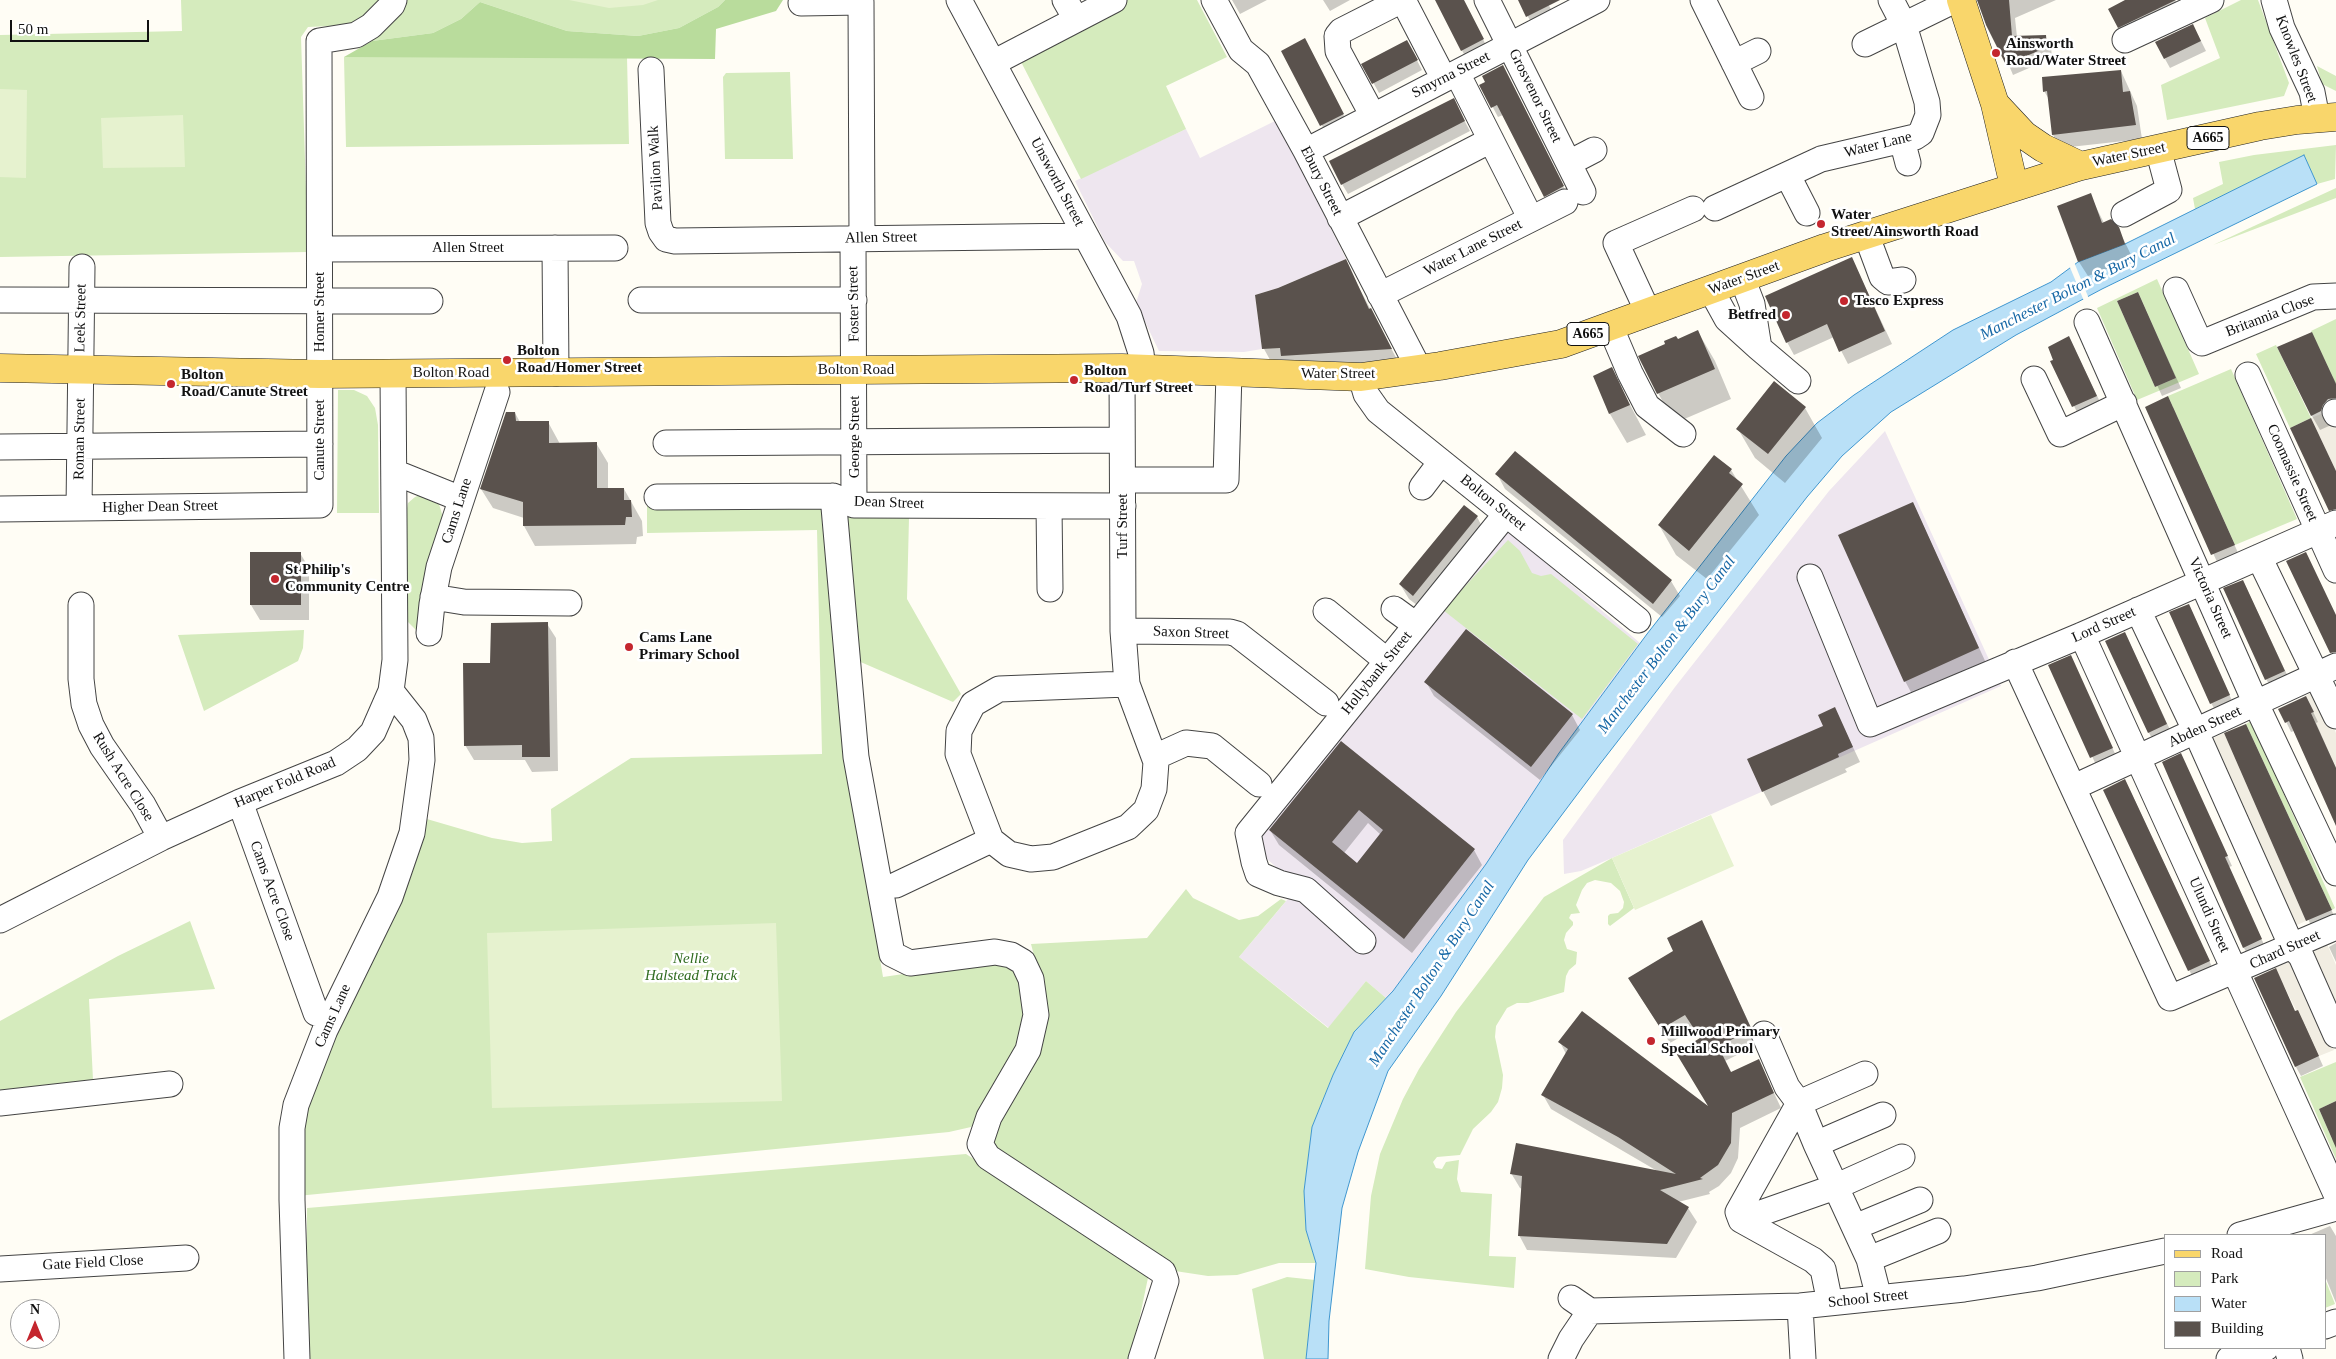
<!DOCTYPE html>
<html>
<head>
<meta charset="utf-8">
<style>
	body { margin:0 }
	#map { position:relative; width:2336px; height:1359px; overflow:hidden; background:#fffdf5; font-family:"Times New Roman",serif }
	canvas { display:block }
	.legend { position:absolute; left:2164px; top:1234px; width:162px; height:115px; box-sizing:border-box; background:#fff; border:1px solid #a0a0a0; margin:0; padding:6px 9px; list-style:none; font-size:15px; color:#111 }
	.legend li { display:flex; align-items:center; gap:10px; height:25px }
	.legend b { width:25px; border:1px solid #a0a0a0 }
	.north { position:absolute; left:10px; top:1299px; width:50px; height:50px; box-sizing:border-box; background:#fff; border:1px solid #a0a0a0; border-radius:50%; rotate:0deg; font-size:14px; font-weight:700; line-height:20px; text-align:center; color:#111 }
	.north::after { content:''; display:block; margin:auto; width:18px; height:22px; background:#c4262e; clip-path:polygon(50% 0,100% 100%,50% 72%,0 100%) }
	.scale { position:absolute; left:10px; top:20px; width:139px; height:22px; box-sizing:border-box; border:2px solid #111; border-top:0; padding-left:6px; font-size:15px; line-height:18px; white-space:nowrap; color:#111; -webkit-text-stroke:4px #fff; paint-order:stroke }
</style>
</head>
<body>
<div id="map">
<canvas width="2336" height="1359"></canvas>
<ul class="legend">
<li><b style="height:6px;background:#f9d66b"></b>Road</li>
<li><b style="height:14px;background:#d5ebbd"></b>Park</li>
<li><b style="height:14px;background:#b9e0f7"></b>Water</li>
<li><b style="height:14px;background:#5a524d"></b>Building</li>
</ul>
<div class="north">N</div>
<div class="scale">50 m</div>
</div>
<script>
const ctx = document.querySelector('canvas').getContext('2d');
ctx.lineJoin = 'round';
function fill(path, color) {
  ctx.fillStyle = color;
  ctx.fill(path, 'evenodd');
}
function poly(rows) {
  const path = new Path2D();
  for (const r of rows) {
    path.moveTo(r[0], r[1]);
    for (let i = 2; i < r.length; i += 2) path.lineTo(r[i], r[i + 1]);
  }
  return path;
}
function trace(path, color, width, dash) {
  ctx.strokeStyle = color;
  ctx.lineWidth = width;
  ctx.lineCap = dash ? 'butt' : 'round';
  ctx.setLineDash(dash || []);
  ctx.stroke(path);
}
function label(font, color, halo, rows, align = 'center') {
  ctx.font = font + ' "Times New Roman",serif';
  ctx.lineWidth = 5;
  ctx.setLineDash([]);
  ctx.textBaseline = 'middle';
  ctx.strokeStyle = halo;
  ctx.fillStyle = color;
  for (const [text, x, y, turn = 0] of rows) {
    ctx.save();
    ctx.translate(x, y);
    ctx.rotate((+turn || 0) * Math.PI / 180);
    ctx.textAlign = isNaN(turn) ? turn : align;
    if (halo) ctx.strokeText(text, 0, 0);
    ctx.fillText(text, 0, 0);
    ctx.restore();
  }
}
fill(poly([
	[1277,120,1346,259,1278,288,1255,295,1262,349,1244,352,1159,351,1136,303,1142,284,1134,261,1123,261,1105,242,1075,181,1186,129,1200,158],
	[1885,431,2001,686,1612,858,1581,871,1564,874,1563,840,1675,687,1829,491],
	[1492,517,1640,643,1559,753,1486,864,1393,991,1386,998,1366,981,1329,1028,1239,957,1298,887,1235,830]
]), '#eee6ef');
fill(poly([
	[181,0,725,0,718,7,679,28,638,36,567,31,480,2,461,19,433,33,372,41,372,24,308,27,301,37,308,252,0,257,0,35,182,31],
	[1114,0,1197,0,1227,57,1166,86,1186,129,1081,179,1016,52],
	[2241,0,2258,0,2289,83,2284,96,2167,120,2161,85,2220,58,2205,18],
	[344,57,627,57,629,144,346,147],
	[2317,66,2336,76,2336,91,2322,84],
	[790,72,793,159,725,159,723,77,726,73],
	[2336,145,2335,179,2317,184,2304,156,2195,209,2193,198,2223,184,2219,162,2254,155],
	[2336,188,2336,198,2213,245],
	[2157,279,2199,374,2137,400,2097,308],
	[2138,292,2176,378,2155,387,2117,301],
	[2336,319,2336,384,2311,331],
	[2276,345,2311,418,2290,428,2256,354],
	[2231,369,2297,519,2235,545,2168,396],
	[338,390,354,390,367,396,375,408,378,425,379,513,337,513],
	[422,494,439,504,442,514,443,526,423,637,406,620,405,520,408,503,415,497],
	[825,502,846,755,883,977,999,960,1016,968,1026,990,1022,1045,984,1109,971,1127,949,1132,297,1196,295,1128,420,817,492,838,522,843,552,841,551,809,631,758,822,754,817,530,647,533,647,505],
	[839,517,909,518,907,599,961,694,953,702,856,660],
	[1508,540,1520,551,1532,573,1541,576,1551,574,1638,644,1582,719,1443,610],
	[304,630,303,648,298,661,204,711,178,635],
	[2251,721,2335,908,2332,910,2246,724],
	[1612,858,1634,908,1610,926,1608,924,1608,916,1610,914,1618,913,1623,908,1624,902,1620,891,1611,883,1595,880,1587,883,1582,890,1576,905,1580,913,1571,914,1569,918,1573,922,1573,925,1566,933,1564,940,1567,949,1577,952,1576,964,1569,970,1566,976,1564,992,1528,1003,1517,1003,1507,1008,1496,1026,1495,1037,1503,1075,1502,1088,1498,1102,1491,1112,1473,1129,1460,1155,1437,1157,1433,1162,1436,1168,1442,1169,1446,1162,1459,1160,1457,1179,1461,1192,1492,1194,1489,1256,1516,1257,1514,1288,1409,1277,1365,1269,1371,1196,1380,1154,1403,1099,1419,1069,1456,1012,1544,897],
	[1186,889,1193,898,1239,920,1258,916,1281,899,1286,901,1239,957,1328,1028,1366,981,1386,998,1354,1032,1333,1075,1312,1127,1304,1191,1306,1230,1316,1263,1279,1263,1237,1275,1208,1276,1175,1271,996,1149,992,1129,1044,994,1031,944,1147,938],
	[190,921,215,989,89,999,93,1080,0,1090,0,1021,118,956],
	[2336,1062,2336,1101,2319,1109,2332,1139,2336,1137,2336,1159,2300,1077],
	[966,1154,1149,1273,1131,1359,306,1359,307,1208],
	[1287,1277,1315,1280,1306,1359,1264,1359,1252,1289],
	[2325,1279,2335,1304,2325,1308]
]), '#d5ebbd');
fill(poly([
	[725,0,783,0,776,11,716,29,715,59,344,57,372,41,433,33,461,19,480,2,567,31,638,36,679,28,718,7]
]), '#b9dc9c');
fill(poly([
	[569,0,658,0,643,5,609,8],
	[0,89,27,90,26,178,0,177],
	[183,115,185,167,103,168,101,118],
	[1711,815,1734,866,1635,910,1612,858],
	[776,923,782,1101,492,1108,487,933]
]), '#e6f2cf');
fill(poly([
	[2328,411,2336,429,2336,471,2311,418],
	[2317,691,2336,733,2336,768,2311,713,2314,712,2306,695],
	[2224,733,2306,921,2290,928,2209,740],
	[2327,944,2336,965,2336,1016,2308,952],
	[2294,960,2334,1050,2319,1056,2275,968]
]), '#f1ede2');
const water = poly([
	[2304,155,2317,184,2102,289,2016,335,1891,412,1842,456,1807,497,1600,764,1528,860,1441,996,1388,1071,1358,1152,1342,1208,1329,1321,1328,1359,1306,1359,1316,1263,1306,1230,1304,1191,1312,1127,1333,1075,1354,1032,1393,991,1486,864,1559,753,1647,634,1786,456,1817,423,1854,395,1953,330,2051,282,2078,262,2125,244,2304,155]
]);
fill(water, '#b9e0f7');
trace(water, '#3f96cf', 1);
fill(poly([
	[2074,262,2089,299,2084,301,2069,265]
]), '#fffdf5');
fill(poly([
	[1232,0,1267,0,1240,14],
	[1323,0,1350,0,1330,11],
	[1436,0,1463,0,1488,49,1467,60],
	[1519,0,1546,0,1554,15,1533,26],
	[1982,0,2056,0,2015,18,2017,37,2045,36,2051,47,2052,58,2013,75],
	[2127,0,2175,0,2181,10,2124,37,2109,10],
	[2198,35,2206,51,2170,68,2165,59],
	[1310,49,1348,124,1327,135,1283,51],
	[1412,51,1422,70,1379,93,1363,64],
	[2121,71,2137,106,2142,139,2061,148,2053,135,2050,101,2044,91],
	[1508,76,1568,196,1550,206,1503,115,1498,117,1481,85],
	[1458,109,1470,131,1348,194,1342,184],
	[2090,195,2104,223,2118,228,2133,259,2088,276,2079,262,2058,207],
	[1852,259,1892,344,1848,364,1834,337,1794,355,1787,342],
	[1345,261,1401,367,1274,367,1264,349,1279,289],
	[2138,293,2181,388,2162,396,2119,301],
	[1698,332,1715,361,1731,399,1675,423,1658,393,1677,341],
	[2311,334,2336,383,2336,415,2331,419,2329,426,2320,430,2312,416],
	[2074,348,2102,406,2079,416,2052,362],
	[1611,369,1646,435,1627,443,1610,414,1594,376],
	[1774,383,1805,408,1822,438,1785,483,1755,458,1738,429],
	[2146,407,2173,407,2239,555,2218,564],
	[515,413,520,422,548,422,560,444,596,443,608,463,608,489,624,489,642,521,643,536,637,537,636,544,535,546,524,526,524,518,493,508,481,489],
	[1731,470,1759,515,1707,579,1676,555,1659,525],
	[1497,474,1671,581,1680,596,1662,617,1505,489],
	[1913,503,1986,663,1913,696,1905,681],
	[1477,517,1485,532,1422,609,1409,599,1400,584],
	[251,553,300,553,309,568,309,620,260,620,251,605],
	[2243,581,2290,681,2272,689,2266,679],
	[2189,605,2234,705,2217,713,2211,703],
	[547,624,556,638,558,771,532,772,525,760,474,760,465,745,491,664],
	[2125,633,2172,734,2154,742,2149,733],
	[2071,657,2117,758,2097,767,2050,665],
	[1426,682,1572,715,1580,730,1540,780,1434,696],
	[2306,697,2318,722,2316,723,2336,768,2336,823,2294,731,2291,732,2280,709],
	[1835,709,1860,762,1845,769,1847,772,1771,806,1763,791,1825,727],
	[2246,725,2336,920,2313,930,2226,734],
	[1341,743,1474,850,1482,865,1412,953,1279,845,1270,830],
	[1368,823,1381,835,1357,864,1344,853],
	[2181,755,2232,866,2229,867,2266,949,2249,957,2244,948],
	[2104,790,2130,790,2214,971,2194,980],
	[1701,922,1759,1044,1725,1061,1731,1073,1759,1061,1781,1108,1740,1128,1738,1158,1731,1173,1719,1186,1709,1192,1710,1194,1678,1202,1688,1208,1697,1222,1676,1258,1527,1250,1519,1235,1522,1189,1520,1188,1511,1173,1659,1172,1551,1109,1543,1095,1566,1054,1560,1042,1712,1110,1701,1039,1694,1029,1670,1043,1638,993],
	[2336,943,2336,962,2329,947],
	[2296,1013,2303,1021,2323,1066,2301,1076,2296,1067],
	[2330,1226,2336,1236,2336,1303,2325,1276,2325,1235,2309,1235]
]), '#0003');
fill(poly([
	[1435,0,1464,0,1484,39,1461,51],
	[1518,0,1560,0,1526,17],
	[1977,0,2009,0,2012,36,2046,35,2047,47,2006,65,1986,25],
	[2125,0,2176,0,2118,28,2108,9],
	[2193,24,2201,41,2164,59,2155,42],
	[1305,38,1344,114,1320,126,1281,51],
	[1407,40,1418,60,1372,84,1361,64],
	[1503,65,1564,186,1544,197,1497,105,1491,108,1479,85,1485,82,1482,76],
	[2121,70,2123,92,2130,91,2136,125,2052,135,2047,91,2043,92,2042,77],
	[1454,98,1465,121,1341,185,1329,161],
	[2091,193,2102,223,2111,219,2119,227,2125,244,2078,262,2057,206],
	[1852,257,1885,331,1839,352,1827,324,1786,343,1765,296],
	[1346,259,1369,309,1371,308,1392,349,1281,356,1280,348,1262,349,1255,295,1278,288],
	[2138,292,2176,378,2155,387,2117,301],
	[1698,330,1715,369,1657,394,1638,356,1665,344,1664,341,1676,336,1678,339],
	[2312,332,2336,384,2336,398,2328,399,2323,405,2321,411,2311,416,2277,347],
	[2069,336,2097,396,2072,407,2050,361,2053,360,2048,347],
	[1612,367,1630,405,1609,414,1593,376],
	[1774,381,1806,407,1768,454,1736,429],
	[2168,396,2235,545,2211,555,2145,407],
	[506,412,515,412,516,421,549,421,549,443,597,442,597,488,624,488,624,500,631,500,632,517,626,517,625,525,523,526,523,502,480,489],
	[2311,418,2336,471,2336,509,2329,511,2290,428],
	[1515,451,1672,580,1653,604,1495,474],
	[1714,455,1732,469,1729,473,1743,484,1689,551,1658,525],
	[1913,502,1979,648,1904,682,1838,535],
	[1464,505,1478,516,1413,596,1399,584],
	[250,552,301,552,301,605,250,605],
	[2306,552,2336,615,2336,652,2330,653,2286,561],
	[2243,580,2285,671,2265,680,2223,588],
	[2189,604,2230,695,2210,704,2169,612],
	[548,622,550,757,522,757,522,745,464,746,463,663,490,663,491,623],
	[1466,629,1573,714,1531,767,1424,682],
	[2125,632,2167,724,2148,733,2105,641],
	[2071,655,2113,748,2090,758,2048,665],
	[2306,696,2314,712,2311,713,2336,768,2336,826,2289,721,2285,723,2278,709],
	[1835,707,1853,747,1838,754,1839,757,1762,792,1747,759,1823,726,1818,715],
	[2246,724,2332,910,2306,921,2224,733],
	[1341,741,1475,849,1404,939,1269,830],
	[1359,810,1383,830,1357,863,1332,842],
	[2181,753,2228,856,2225,857,2262,939,2243,948,2162,762],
	[2125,779,2210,961,2188,971,2103,790],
	[1702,920,1751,1028,1750,1031,1718,1046,1731,1072,1759,1059,1774,1093,1732,1113,1731,1143,1718,1165,1700,1178,1703,1179,1660,1190,1689,1207,1667,1244,1518,1236,1522,1176,1510,1174,1516,1143,1676,1174,1618,1137,1541,1095,1568,1049,1558,1042,1582,1011,1708,1106,1676,1053,1700,1038,1685,1015,1661,1029,1628,978,1673,951,1667,938],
	[2276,968,2295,1011,2298,1010,2319,1056,2295,1067,2254,978],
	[2336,1101,2336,1148,2319,1109]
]), '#5a524d');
const minor = poly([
	[959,0,1129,316,1141,353,1143,369],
	[1065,0,1076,19],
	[1214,0,1241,50,1258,64,1306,151,1419,369],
	[1403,0,1444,79],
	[1487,0,1583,192],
	[1703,0,1751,97],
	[2274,0,2282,28,2312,92,2317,118],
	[801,3,861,2,862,238],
	[2125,40,2211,0],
	[1865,44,1955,0],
	[993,63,1114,0],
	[1734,63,1758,51],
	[651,70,658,223,661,232,666,239,675,241,1086,236],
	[1457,73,1531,219],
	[1373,116,1338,51,1337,36,1341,31,1402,0],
	[1902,140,1908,163],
	[1306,151,1597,0],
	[1569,163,1594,150],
	[1788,176,1807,213],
	[1715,208,1821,159,1915,137,1921,133,1928,115,1927,102,1904,25,1891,0],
	[2124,214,2169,190,2158,149],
	[1340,218,1491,140],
	[1866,234,1882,277,1888,282,1903,280],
	[853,238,854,505],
	[555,248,556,373],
	[320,249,615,248],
	[1711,290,1727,319,1759,348,1752,304,1742,278],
	[2176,290,2199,341,2202,343,2313,297,2336,296],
	[1380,295,1565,202],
	[0,300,430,301],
	[641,300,854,300],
	[1648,312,1616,243,1693,209],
	[2087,322,2256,704,2336,873],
	[1610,326,1630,373,1647,406,1683,434],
	[1759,348,1798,381],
	[1122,368,1123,631,1127,684,1156,762,1154,789,1146,810,1128,827,1053,857,1031,859,1009,854,991,840,958,754,959,731,973,704,999,689,1127,684],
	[2248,375,2336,570],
	[1361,377,1366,394,1378,411,1638,620],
	[2034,379,2060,434,2124,403],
	[2335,412,2336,414],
	[666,443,1122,440],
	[0,447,320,444],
	[394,472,461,499],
	[1123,480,1226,480,1229,372],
	[1422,487,1441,462],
	[833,496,856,757,892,954,910,963,995,952,1011,955,1023,962,1031,979,1036,1015,1028,1050,989,1117,980,1144,988,1157,1163,1272,1166,1281,1141,1359],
	[657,497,833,496,854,505,1123,506],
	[1049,506,1050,589],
	[79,508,82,267],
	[0,509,320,505,319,41,356,35,371,26,392,5,394,0],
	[2259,557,2336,716],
	[1810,577,1870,724,2082,635,2336,523],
	[433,597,464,602,569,603],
	[81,605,81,679,84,704,91,725,102,746,143,805,161,838],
	[1394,609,1416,625],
	[2138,610,2196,732,2292,947,2301,956,2336,1035],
	[1326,611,1387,661],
	[1123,631,1230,632,1237,634,1326,703],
	[429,633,432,604,439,567,497,392],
	[2082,635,2336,1194],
	[2015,662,2170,998,2336,927],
	[1155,757,1186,743,1212,746,1259,784],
	[2074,787,2336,666],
	[240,802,316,1013],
	[896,885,991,840],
	[0,920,161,838,240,802,336,763,357,749,373,732,391,691,395,660,393,374],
	[1363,941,1306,890,1279,883,1258,874,1254,862,1248,833,1506,514],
	[1764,1034,1787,1087,1799,1103,1738,1212,1741,1220,1813,1260,1823,1269,1830,1303],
	[1865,1074,1799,1103,1816,1144,1869,1259,1879,1298],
	[0,1103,170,1084],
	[1816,1144,1883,1115],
	[1741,1220,1835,1187,1902,1157],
	[1855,1227,1920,1200],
	[2240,1235,2336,1208],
	[1869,1259,1938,1231],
	[0,1269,186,1258],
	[1571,1298,1590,1311,1800,1306,1964,1289,2037,1278,2165,1251],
	[1800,1306,1803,1359],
	[2325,1326,2336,1322],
	[2287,1348,2290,1359],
	[297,1359,292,1200,292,1128,296,1105,325,1030,390,897,412,833,422,760,421,738,414,720,391,691],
	[1561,1359,1571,1339,1590,1311],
	[2229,1359,2266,1348]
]);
const major = poly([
	[1961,0,1995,104,2014,186],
	[1996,105,2024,135,2043,148,2081,166],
	[0,368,320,374,1122,368,1361,377,1440,366,1561,344,1825,248,2081,166,2260,126,2297,120,2336,117]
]);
trace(minor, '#444', 27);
trace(major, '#222', 29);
trace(minor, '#fff', 25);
trace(major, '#f9d66b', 28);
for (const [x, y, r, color] of [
	[1996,53,5,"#c4262e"],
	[1821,224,5,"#c4262e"],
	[1844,301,5,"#c4262e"],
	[1786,315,5,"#c4262e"],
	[507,360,5,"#c4262e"],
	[1074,380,5,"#c4262e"],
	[171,384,5,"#c4262e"],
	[275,579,5,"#c4262e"],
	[629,647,5,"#c4262e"],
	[1651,1041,5,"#c4262e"]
]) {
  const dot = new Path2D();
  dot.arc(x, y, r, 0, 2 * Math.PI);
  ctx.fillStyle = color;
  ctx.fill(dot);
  trace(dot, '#fff', 2);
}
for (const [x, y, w] of [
	[2208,138,42],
	[1588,334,42]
]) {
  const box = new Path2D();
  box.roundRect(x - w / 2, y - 11.5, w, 23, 4);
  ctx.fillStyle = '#fff';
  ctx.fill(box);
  trace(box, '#111', 1);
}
label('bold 14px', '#111', null, [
	["A665",2208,138],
	["A665",1588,334]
]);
label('bold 15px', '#111', '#fff', [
	["Ainsworth",2006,44],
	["Road/Water Street",2006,61],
	["Water",1831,215],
	["Street/Ainsworth Road",1831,232],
	["Tesco Express",1854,301],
	["Betfred",1776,315,"right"],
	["Bolton",517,351],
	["Road/Homer Street",517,368],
	["Bolton",1084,371],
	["Road/Turf Street",1084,388],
	["Bolton",181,375],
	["Road/Canute Street",181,392],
	["St Philip's",285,570],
	["Community Centre",285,587],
	["Cams Lane",639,638],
	["Primary School",639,655],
	["Millwood Primary",1661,1032],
	["Special School",1661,1049]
], 'left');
label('15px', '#111', '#fff', [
	["Knowles Street",2296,59,69],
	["Smyrna Street",1451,75,-27],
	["Grosvenor Street",1535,96,64],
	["Water Lane",1878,145,-14],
	["Water Street",2129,155,-12],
	["Pavilion Walk",656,168,-93],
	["Ebury Street",1321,181,63],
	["Unsworth Street",1057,182,62],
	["Allen Street",881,238,-1],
	["Allen Street",468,248],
	["Water Lane Street",1473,248,-27],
	["Water Street",1744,278,-20],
	["Foster Street",854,304,-91],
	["Homer Street",320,312,-90],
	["Britannia Close",2270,316,-21],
	["Leek Street",81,318,-89],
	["Bolton Road",856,370],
	["Bolton Road",451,373],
	["Water Street",1338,374],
	["George Street",855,437,-90],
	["Roman Street",80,439,-89],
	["Canute Street",320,440,-90],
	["Coomassie Street",2292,473,66],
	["Dean Street",889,503,2],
	["Bolton Street",1493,503,39],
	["Higher Dean Street",160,507,-1],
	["Cams Lane",457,511,-72],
	["Turf Street",1123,526,-90],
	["Victoria Street",2210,598,66],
	["Lord Street",2104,625,-24],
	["Saxon Street",1191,633,2],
	["Hollybank Street",1377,673,-51],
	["Abden Street",2205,727,-25],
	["Rush Acre Close",123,777,58],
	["Harper Fold Road",285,783,-23],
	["Cams Acre Close",272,891,70],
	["Ulundi Street",2209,915,66],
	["Chard Street",2285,950,-24],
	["Cams Lane",333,1016,-66],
	["Gate Field Close",93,1263,-3],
	["School Street",1868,1299,-6]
]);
label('italic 15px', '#2f6b1f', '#fff', [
	["Nellie",691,959],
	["Halstead Track",691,976]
]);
label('italic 16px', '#1768a6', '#fff', [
	["Manchester Bolton & Bury Canal",2078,287,-27],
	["Manchester Bolton & Bury Canal",1667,645,-53],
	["Manchester Bolton & Bury Canal",1432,974,-57]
]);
</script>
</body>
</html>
